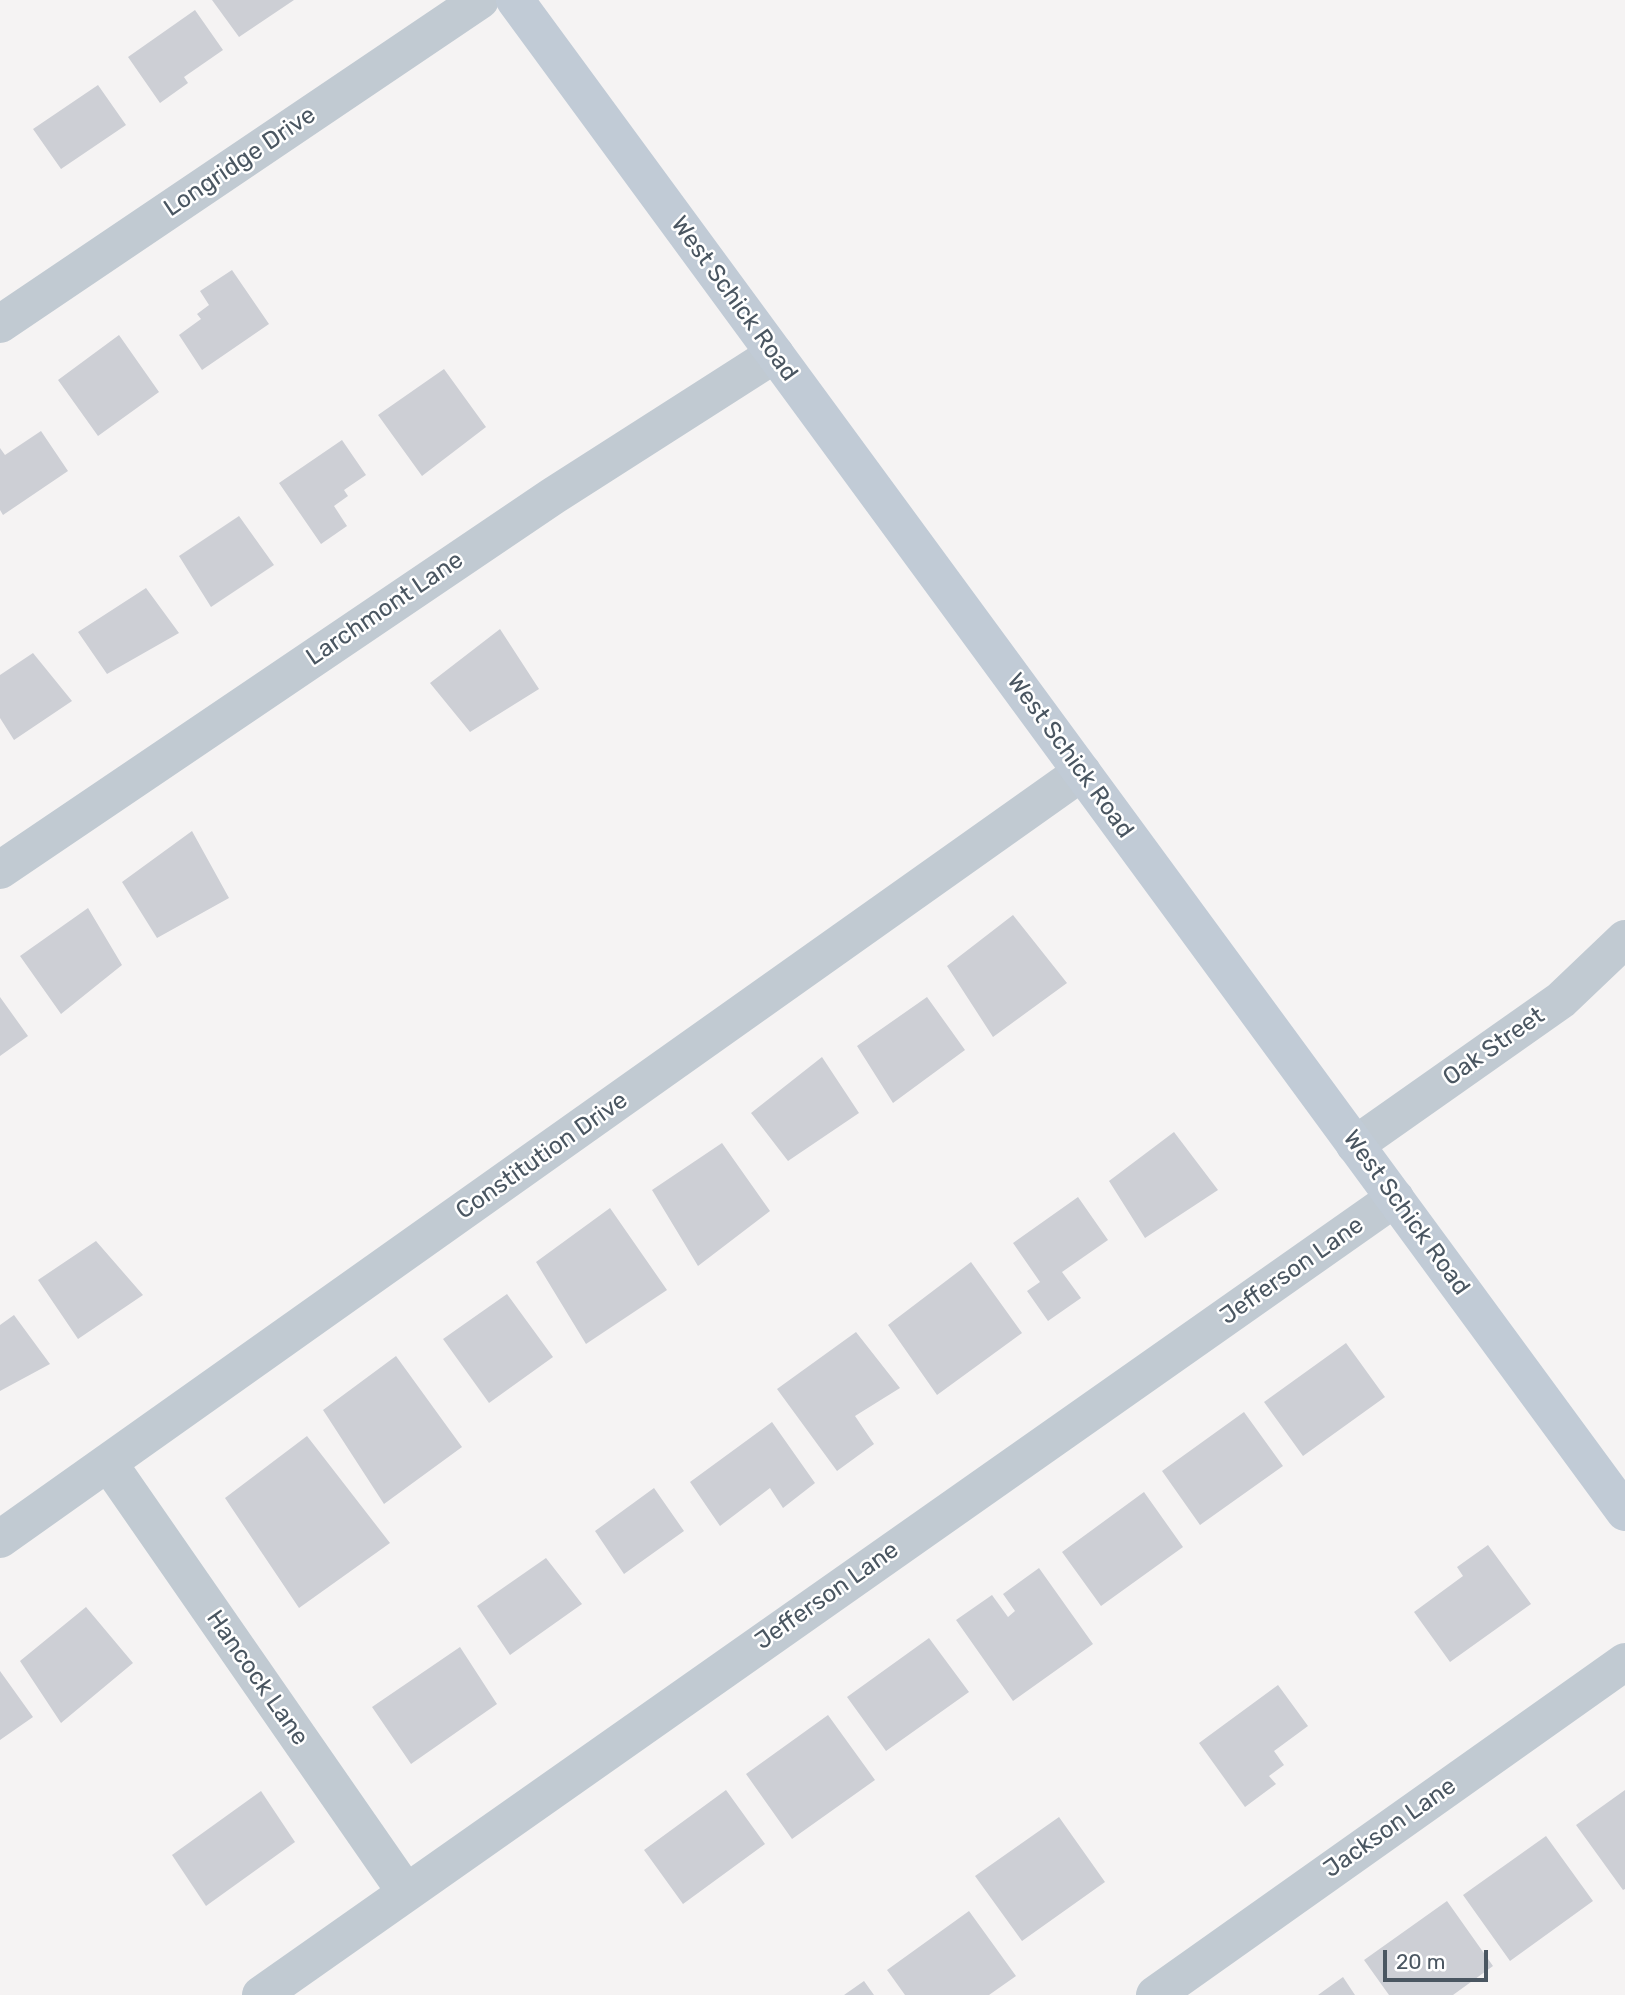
<!DOCTYPE html>
<html>
<head>
<meta charset="utf-8">
<style>
	body { margin:0 }
	#map { position:relative; width:1625px; height:1995px; overflow:hidden; background:#f5f3f3; font-family:Rubik,sans-serif }
	canvas { display:block }
	.scale { position:absolute; left:1383px; top:1950px; width:105px; height:32px; box-sizing:border-box; border:4px solid #4a5661; border-top:0; padding-left:9px; font-size:21px; line-height:24px; white-space:nowrap; color:#4a5661; -webkit-text-stroke:5px #fff; paint-order:stroke }
</style>
</head>
<body>
<div id="map">
<canvas width="1625" height="1995"></canvas>
<div class="scale">20 m</div>
</div>
<script>
const ctx = document.querySelector('canvas').getContext('2d');
ctx.lineJoin = 'round';
function fill(path, color) {
  ctx.fillStyle = color;
  ctx.fill(path, 'evenodd');
}
function poly(rows) {
  const path = new Path2D();
  for (const r of rows) {
    path.moveTo(r[0], r[1]);
    for (let i = 2; i < r.length; i += 2) path.lineTo(r[i], r[i + 1]);
  }
  return path;
}
function trace(path, color, width, dash) {
  ctx.strokeStyle = color;
  ctx.lineWidth = width;
  ctx.lineCap = dash ? 'butt' : 'round';
  ctx.setLineDash(dash || []);
  ctx.stroke(path);
}
function label(font, color, halo, rows, align = 'center') {
  ctx.font = font + ' Rubik,sans-serif';
  ctx.lineWidth = 5;
  ctx.setLineDash([]);
  ctx.textBaseline = 'middle';
  ctx.strokeStyle = halo;
  ctx.fillStyle = color;
  for (const [text, x, y, turn = 0] of rows) {
    ctx.save();
    ctx.translate(x, y);
    ctx.rotate((+turn || 0) * Math.PI / 180);
    ctx.textAlign = isNaN(turn) ? turn : align;
    if (halo) ctx.strokeText(text, 0, 0);
    ctx.fillText(text, 0, 0);
    ctx.restore();
  }
}
fill(poly([
	[212,0,294,0,239,37],
	[195,10,223,50,184,77,188,83,160,103,128,57],
	[98,85,126,125,61,169,33,129],
	[232,270,269,324,202,370,179,335,201,319,197,314,209,305,200,291],
	[119,335,159,392,98,436,58,380],
	[444,369,486,427,422,476,378,415],
	[41,431,68,471,3,515,0,510,0,448,5,455],
	[342,440,366,475,344,490,348,496,334,506,347,526,321,544,279,483],
	[239,516,274,565,211,607,179,556],
	[146,588,179,633,107,674,78,632],
	[500,629,539,689,470,732,430,683],
	[33,653,72,701,14,740,0,718,0,675],
	[192,831,229,898,157,938,122,882],
	[88,908,122,965,61,1014,20,956],
	[1013,915,1067,983,993,1037,947,966],
	[0,997,28,1036,0,1056],
	[927,997,965,1050,893,1103,857,1046],
	[822,1057,859,1113,788,1161,751,1113],
	[1174,1132,1218,1190,1145,1238,1109,1181],
	[722,1143,770,1211,698,1266,652,1190],
	[1078,1197,1108,1240,1062,1272,1081,1298,1048,1321,1027,1291,1040,1282,1013,1243],
	[610,1208,667,1290,586,1344,536,1262],
	[96,1241,143,1295,78,1339,38,1280],
	[971,1262,1022,1333,937,1395,888,1325],
	[507,1294,553,1357,489,1403,443,1339],
	[14,1315,50,1364,0,1391,0,1325],
	[856,1332,900,1388,855,1416,874,1444,837,1471,777,1389],
	[1346,1343,1385,1397,1303,1456,1264,1402],
	[396,1356,462,1447,384,1504,323,1410],
	[1244,1412,1283,1466,1200,1525,1162,1471],
	[772,1422,815,1483,783,1508,770,1488,720,1526,690,1482],
	[307,1436,390,1543,299,1608,225,1498],
	[654,1488,684,1531,624,1574,595,1531],
	[1144,1492,1183,1547,1101,1606,1062,1552],
	[1488,1545,1531,1604,1450,1662,1414,1612,1463,1576,1457,1567],
	[546,1558,582,1604,510,1655,477,1606],
	[1039,1568,1093,1644,1013,1701,956,1620,992,1595,1008,1617,1015,1611,1003,1594],
	[86,1607,133,1663,61,1723,20,1661],
	[929,1638,969,1692,886,1751,847,1697],
	[460,1647,497,1704,411,1764,372,1707],
	[0,1671,33,1717,0,1740],
	[1278,1685,1308,1726,1274,1751,1284,1765,1269,1776,1276,1784,1245,1807,1199,1743],
	[828,1715,875,1780,792,1839,746,1774],
	[726,1790,765,1844,683,1904,644,1850],
	[1625,1790,1625,1889,1623,1890,1576,1825],
	[261,1791,295,1842,206,1906,172,1855],
	[1059,1817,1105,1882,1022,1941,975,1876],
	[1546,1836,1593,1901,1510,1961,1463,1895],
	[1447,1901,1493,1966,1453,1995,1389,1995,1364,1960],
	[969,1911,1016,1976,989,1995,905,1995,887,1970],
	[1343,1977,1355,1995,1318,1995],
	[864,1981,874,1995,844,1995]
]), '#cdcfd5');
trace(poly([
	[0,324,480,0],
	[0,870,553,496,775,354],
	[1355,1145,1561,1000,1625,939],
	[109,1464,405,1891],
	[0,1539,1082,772],
	[261,1995,1395,1198],
	[1155,1995,1625,1662]
]), '#c1cad2', 38);
trace(poly([
	[515,0,1625,1512]
]), '#c1cbd6', 38);
label('24px', '#4a5661', '#fff', [
	["Longridge Drive",240,162,-34],
	["West Schick Road",734,299,54],
	["Larchmont Lane",385,609,-34],
	["West Schick Road",1070,756,54],
	["Oak Street",1494,1047,-35],
	["Constitution Drive",542,1156,-35],
	["West Schick Road",1406,1213,54],
	["Jefferson Lane",1292,1271,-35],
	["Jefferson Lane",827,1596,-35],
	["Hancock Lane",257,1678,55],
	["Jackson Lane",1390,1828,-35]
]);
</script>
</body>
</html>
